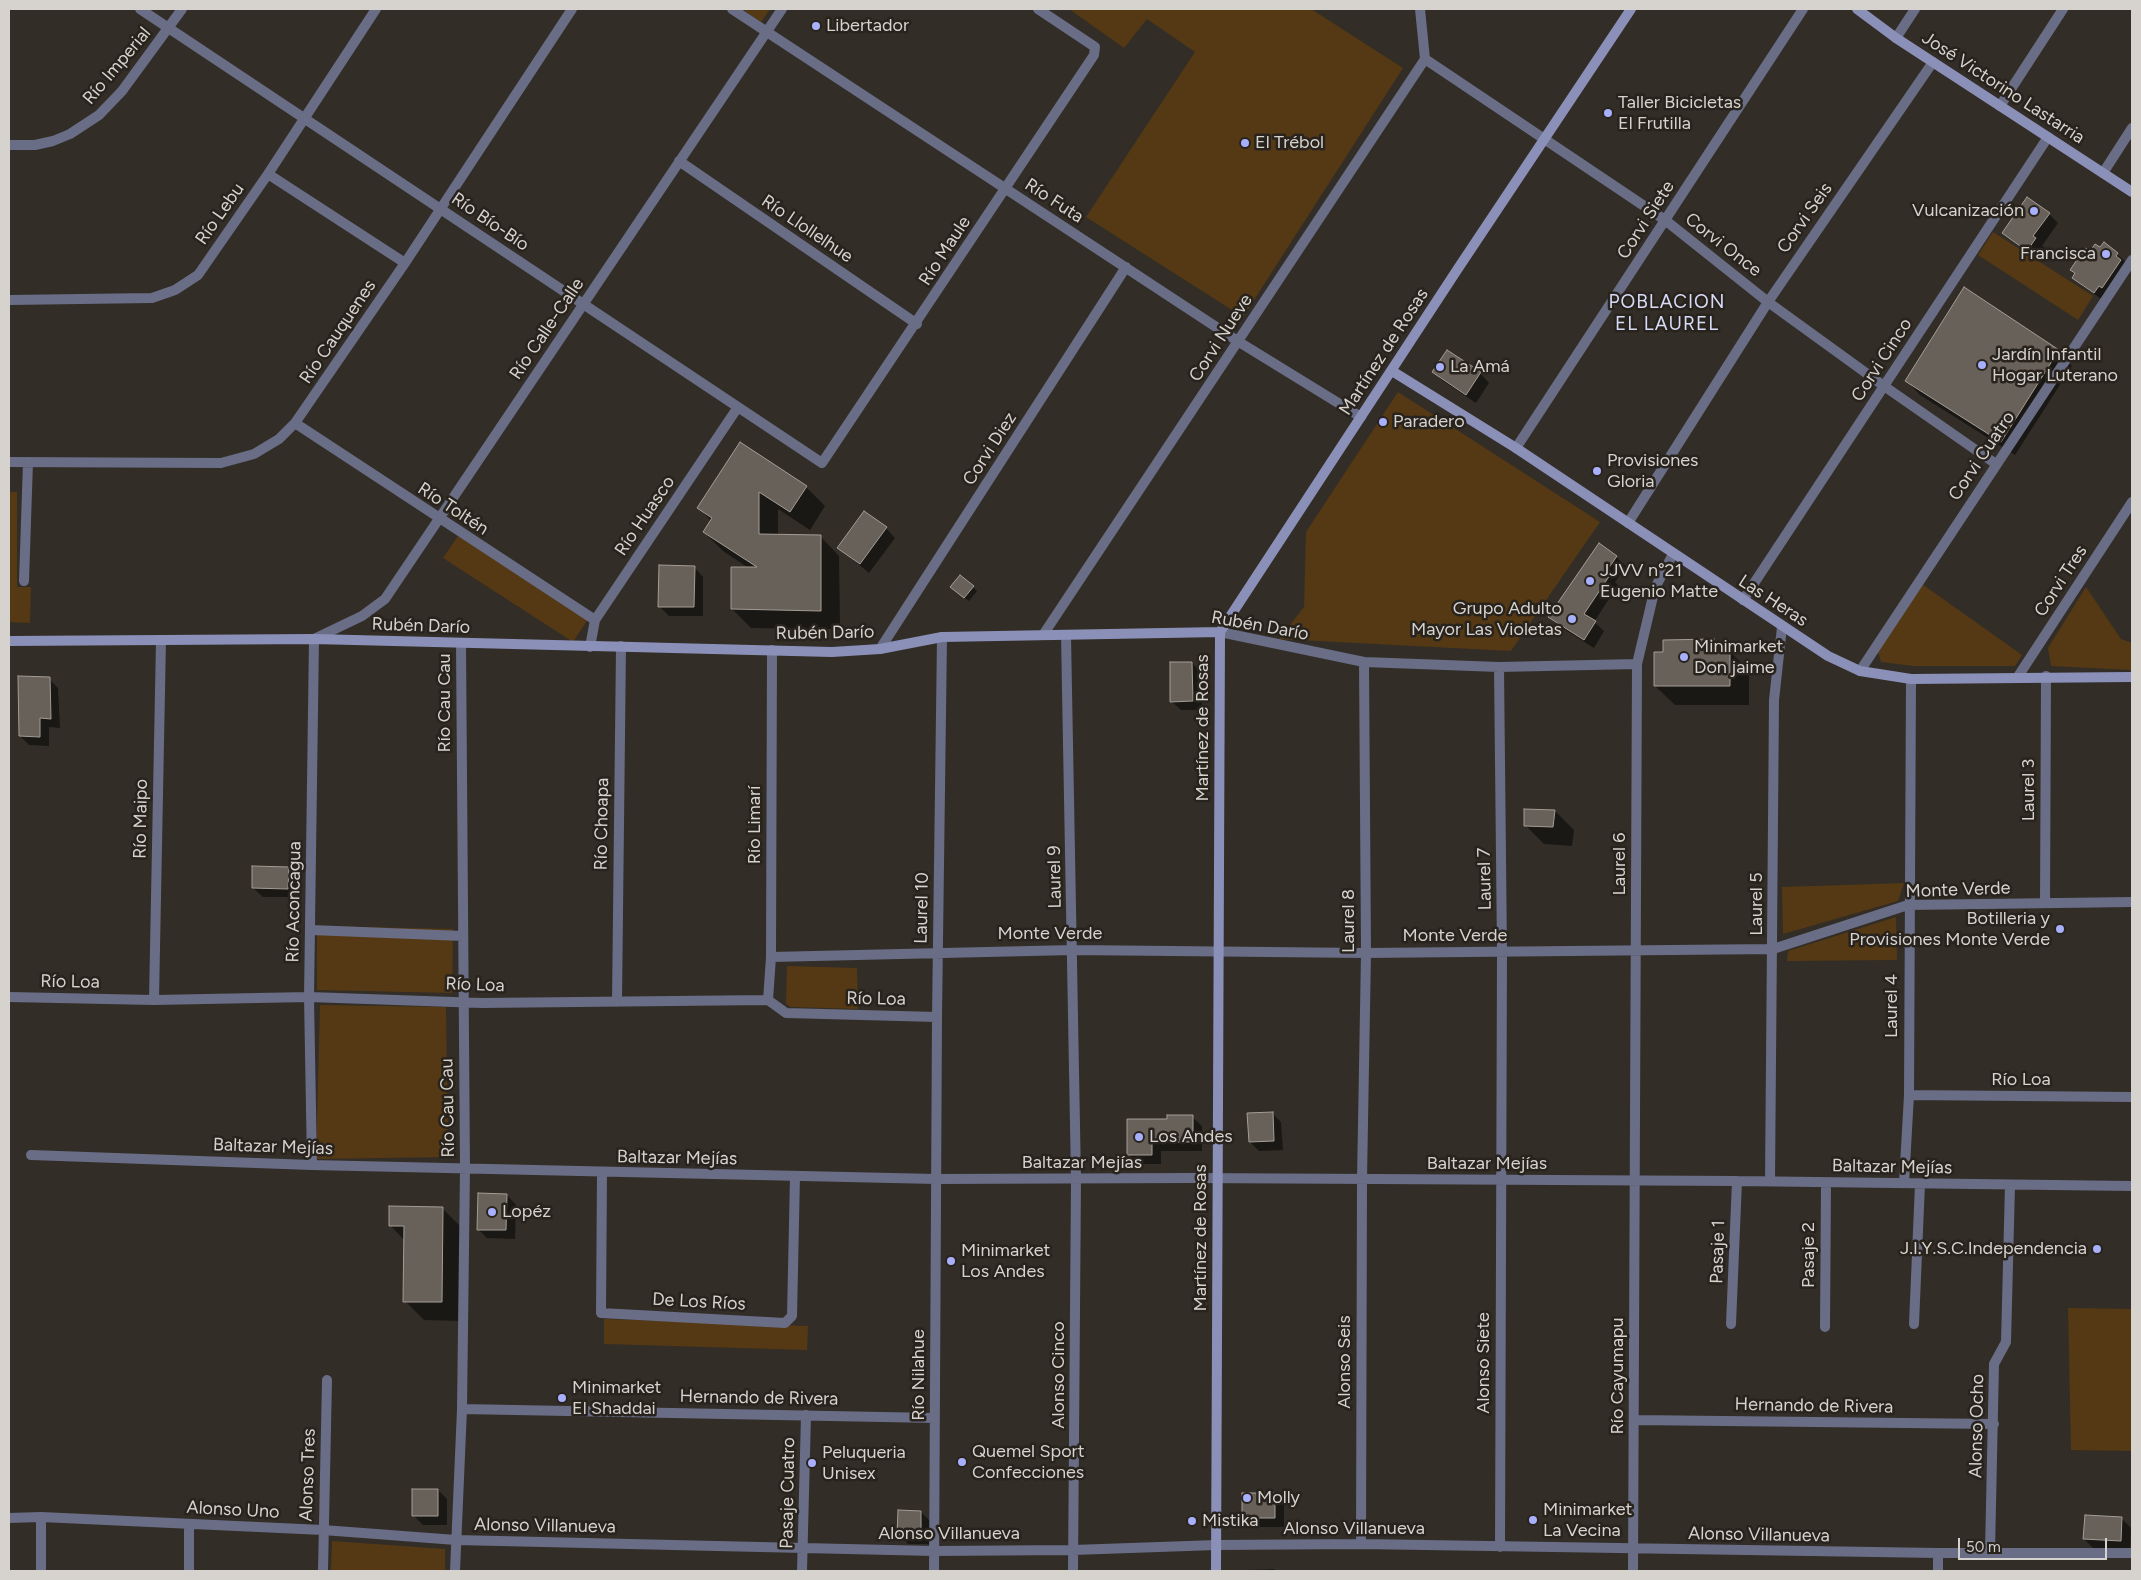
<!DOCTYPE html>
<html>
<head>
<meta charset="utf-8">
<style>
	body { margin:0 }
	#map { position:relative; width:2141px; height:1580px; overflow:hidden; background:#322d26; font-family:Figtree,sans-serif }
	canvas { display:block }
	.frame { position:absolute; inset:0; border:10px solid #d6d2ce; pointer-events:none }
	.scale { position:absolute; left:1958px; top:1538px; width:149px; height:22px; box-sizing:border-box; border:2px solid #d6d2ce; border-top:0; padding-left:6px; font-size:15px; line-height:18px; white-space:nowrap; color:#d6d2ce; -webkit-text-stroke:4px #28231c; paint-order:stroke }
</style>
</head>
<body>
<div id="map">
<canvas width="2141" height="1580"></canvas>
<div class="frame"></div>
<div class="scale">50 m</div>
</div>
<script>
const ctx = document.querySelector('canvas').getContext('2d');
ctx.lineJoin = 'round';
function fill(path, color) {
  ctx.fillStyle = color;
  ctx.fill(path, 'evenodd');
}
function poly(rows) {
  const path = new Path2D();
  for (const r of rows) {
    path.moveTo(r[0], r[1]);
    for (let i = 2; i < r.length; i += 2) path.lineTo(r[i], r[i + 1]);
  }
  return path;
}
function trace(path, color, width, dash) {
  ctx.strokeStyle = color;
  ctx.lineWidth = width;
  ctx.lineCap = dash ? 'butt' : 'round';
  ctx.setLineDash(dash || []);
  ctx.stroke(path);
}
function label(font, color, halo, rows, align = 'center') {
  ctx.font = font + ' Figtree,sans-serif';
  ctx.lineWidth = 5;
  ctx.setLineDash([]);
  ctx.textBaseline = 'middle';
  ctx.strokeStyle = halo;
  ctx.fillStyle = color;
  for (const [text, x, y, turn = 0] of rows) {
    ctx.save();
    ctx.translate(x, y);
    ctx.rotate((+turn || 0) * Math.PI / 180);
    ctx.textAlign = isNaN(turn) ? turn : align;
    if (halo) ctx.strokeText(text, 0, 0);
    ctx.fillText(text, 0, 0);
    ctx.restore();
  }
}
fill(poly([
	[742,9,770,9,761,22],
	[1069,9,1311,9,1403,68,1243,317,1086,217,1195,52,1147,19,1124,48],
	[1993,232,2093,296,2078,320,1978,255],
	[1398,392,1600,522,1511,651,1279,639,1304,607,1306,532],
	[9,492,17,492,17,587,31,587,30,623,9,622],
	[458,536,588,619,573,642,443,558],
	[1922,584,2022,655,2015,666,1914,666,1881,662,1878,651],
	[2086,587,2121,639,2132,643,2132,670,2051,666,2048,648],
	[1904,883,1898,901,1783,934,1782,887],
	[1896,917,1897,960,1787,961,1788,951],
	[317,926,453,929,452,993,317,990],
	[787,966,857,968,858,1009,791,1007,786,1004],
	[320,1005,446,1007,448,1157,316,1159],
	[2068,1308,2132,1309,2132,1451,2071,1450],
	[604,1319,808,1326,807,1350,604,1344],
	[332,1541,445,1549,445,1571,331,1571]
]), '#553914');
fill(poly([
	[2049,214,2058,223,2042,246,2045,248,2037,259,2003,233],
	[2104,244,2126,262,2103,300,2081,285,2073,277,2076,274,2072,270,2090,252,2100,249],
	[2058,351,2072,366,2015,455,1920,395,1906,380],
	[1433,372,1480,373,1489,383,1476,403,1443,381],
	[740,444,806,487,825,506,810,530,778,509,778,535,820,536,839,556,840,629,751,628,732,609,750,569,723,551,704,532,711,521,699,508],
	[886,528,895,538,869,573,839,548],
	[1616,557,1626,566,1615,582,1618,585,1594,622,1604,631,1594,648,1559,626,1550,617],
	[694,567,703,577,703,616,669,616,659,606],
	[973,587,977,591,969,601,956,591],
	[1713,640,1724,651,1729,651,1749,670,1749,705,1675,705,1655,686,1664,653],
	[1192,663,1201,672,1202,710,1181,710,1171,701],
	[49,679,58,688,60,728,49,727,49,746,29,745,20,736],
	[1555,811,1574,830,1572,846,1544,844,1525,825],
	[288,868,298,877,297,897,263,897,253,888],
	[1272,1113,1281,1122,1283,1150,1259,1151,1250,1142],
	[1192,1117,1202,1126,1202,1151,1161,1151,1161,1164,1137,1164,1128,1154,1168,1121],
	[507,1195,516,1205,515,1239,487,1238,478,1229],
	[442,1208,461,1227,460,1321,424,1320,405,1301,405,1241,390,1225],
	[438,1490,447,1499,447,1525,423,1525,413,1515],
	[1274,1495,1284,1504,1284,1527,1253,1527,1243,1517],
	[921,1512,930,1521,930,1544,908,1544,899,1534],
	[2122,1519,2131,1528,2130,1550,2093,1548,2084,1539],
	[1274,1569,1276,1571,1248,1571,1248,1570]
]), '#0007');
const building = poly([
	[2027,197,2050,213,2033,236,2036,238,2027,251,2002,233,2027,197],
	[2104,242,2118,253,2116,256,2121,260,2102,288,2099,286,2094,293,2072,278,2075,273,2070,270,2085,248,2090,251,2095,244,2100,247,2104,242],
	[1964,287,2059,350,2001,442,1905,381,1964,287],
	[1447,350,1481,372,1466,395,1432,372,1447,350],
	[740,442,807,486,790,512,759,492,759,534,821,535,821,611,731,609,731,567,757,567,703,532,712,518,697,508,740,442],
	[864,511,887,527,860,564,837,548,864,511],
	[1599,543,1617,556,1606,572,1610,575,1584,614,1596,621,1584,640,1548,617,1599,543],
	[659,565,695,566,694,607,658,607,659,565],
	[960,575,974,586,964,598,950,587,960,575],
	[1714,639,1714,650,1730,650,1730,686,1654,686,1654,652,1663,652,1663,640,1714,639],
	[1170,662,1192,662,1193,701,1170,702,1170,662],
	[18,676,50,677,51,719,40,718,40,737,19,736,18,676],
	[1524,809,1555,810,1553,827,1524,826,1524,809],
	[252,866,289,867,288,889,252,888,252,866],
	[1273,1112,1274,1141,1249,1142,1247,1113,1273,1112],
	[1167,1115,1193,1115,1193,1142,1152,1142,1152,1155,1127,1155,1127,1119,1167,1119,1167,1115],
	[478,1193,507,1194,506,1230,477,1230,478,1193],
	[389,1206,443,1207,442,1302,403,1302,404,1226,389,1226,389,1206],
	[412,1489,438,1489,438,1516,412,1516,412,1489],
	[1242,1493,1275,1493,1275,1518,1242,1518,1242,1493],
	[898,1510,921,1511,921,1535,897,1535,898,1510],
	[2085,1515,2122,1517,2121,1541,2083,1539,2085,1515]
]);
fill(building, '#68615a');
trace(building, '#a49d95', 1);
trace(poly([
	[140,9,822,463,1094,55,1095,47,1038,9],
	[732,9,1239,342,1361,417],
	[1420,9,1425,59],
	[1896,38,1915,9],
	[1425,59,1665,220,1768,302,1884,386,1996,464],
	[2000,106,2063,9],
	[9,145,35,145,53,141,70,134,99,115,122,91,182,9],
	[679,161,917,324],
	[2103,173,2132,128],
	[268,174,405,263],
	[9,300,152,298,175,290,198,275,268,174,376,9],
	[295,423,595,620],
	[1516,448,1803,9],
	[9,462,221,463,254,454,279,439,295,423,405,263,572,9],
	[1628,523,1768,302,1933,62],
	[24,581,28,462],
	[1743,600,2048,137],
	[1220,632,1364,662,1499,667,1637,664],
	[1043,635,1425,59],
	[1066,635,1076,1179,1073,1571],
	[590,647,595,620,738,407],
	[880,649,1126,267],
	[1499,667,1502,952,1500,1547],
	[1860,671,2132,260],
	[2017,678,2132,502],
	[2045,903,2046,676],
	[311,930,463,936],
	[771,957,1073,950,1366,953,1773,949,1908,905,2132,902],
	[9,997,154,1000,309,997,482,1003,768,1000,786,1013,937,1017],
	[154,1000,161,640],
	[768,1000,771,957,772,650],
	[617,1002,621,646],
	[1909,1095,2132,1097],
	[31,1155,312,1165,936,1179,1192,1178,1737,1181,2132,1186],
	[312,1165,309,997,314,639,362,616,385,599,782,9],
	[602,1172,601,1313,785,1323,792,1316,795,1176],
	[1770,1181,1774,700,1782,627],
	[1904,1183,1909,1095,1911,679],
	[1731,1324,1737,1181],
	[1914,1324,1920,1184],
	[1825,1327,1826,1183],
	[462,1409,935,1418],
	[1634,1420,1994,1424],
	[9,1518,41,1517,323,1530,456,1540,934,1551,1073,1550,1216,1545,1361,1544,1938,1553,2132,1553],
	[1361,1544,1362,1180,1366,953,1364,662],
	[1990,1552,1994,1364,2006,1342,2010,1185],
	[1938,1553,1938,1571],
	[41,1571,41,1517],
	[189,1571,189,1524],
	[323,1571,327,1380],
	[455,1571,462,1409,465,1168,461,644],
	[802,1571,806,1415],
	[934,1571,937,1017,942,637],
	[1633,1571,1637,664,1655,588,1673,554]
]), '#696d86', 10);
trace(poly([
	[1857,9,1896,38,2132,192],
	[1392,371,1516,448,1828,656,1860,671,1911,679,2132,677],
	[9,641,314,639,832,652,880,649,942,637,1220,632],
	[1216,1571,1220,632,1457,270,1631,9]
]), '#8b90b9', 10);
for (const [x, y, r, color] of [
	[816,26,5,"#a8b0fc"],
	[1608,113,5,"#a8b0fc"],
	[1245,143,5,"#a8b0fc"],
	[2034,211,5,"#a8b0fc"],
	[2106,254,5,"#a8b0fc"],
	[1982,365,5,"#a8b0fc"],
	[1440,367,5,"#a8b0fc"],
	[1383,422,5,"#a8b0fc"],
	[1597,471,5,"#a8b0fc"],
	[1590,581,5,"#a8b0fc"],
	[1572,619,5,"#a8b0fc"],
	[1684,657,5,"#a8b0fc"],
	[2060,929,5,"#a8b0fc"],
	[1139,1137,5,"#a8b0fc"],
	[492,1212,5,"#a8b0fc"],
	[2097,1249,5,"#a8b0fc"],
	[951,1261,5,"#a8b0fc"],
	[562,1398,5,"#a8b0fc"],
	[962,1462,5,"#a8b0fc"],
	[812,1463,5,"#a8b0fc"],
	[1247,1498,5,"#a8b0fc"],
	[1533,1520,5,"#a8b0fc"],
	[1192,1521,5,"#a8b0fc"]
]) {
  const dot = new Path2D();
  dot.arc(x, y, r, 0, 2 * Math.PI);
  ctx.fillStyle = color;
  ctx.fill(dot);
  trace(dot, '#28231c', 2);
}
label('18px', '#d6d2ce', '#28231c', [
	["Libertador",826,26],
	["Taller Bicicletas",1618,103],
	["El Frutilla",1618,124],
	["El Trébol",1255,143],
	["Vulcanización",2024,211,"right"],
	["Francisca",2096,254,"right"],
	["Jardín Infantil",1992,355],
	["Hogar Luterano",1992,376],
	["La Amá",1450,367],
	["Paradero",1393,422],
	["Provisiones",1607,461],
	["Gloria",1607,482],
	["JJVV n°21",1600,571],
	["Eugenio Matte",1600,592],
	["Grupo Adulto",1562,609,"right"],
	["Mayor Las Violetas",1562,630,"right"],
	["Minimarket",1694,647],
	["Don jaime",1694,668],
	["Botilleria y",2050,919,"right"],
	["Provisiones Monte Verde",2050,940,"right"],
	["Los Andes",1149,1137],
	["Lopéz",502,1212],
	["J.I.Y.S.C.Independencia",2087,1249,"right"],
	["Minimarket",961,1251],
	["Los Andes",961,1272],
	["Minimarket",572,1388],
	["El Shaddai",572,1409],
	["Quemel Sport",972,1452],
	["Confecciones",972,1473],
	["Peluqueria",822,1453],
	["Unisex",822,1474],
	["Molly",1257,1498],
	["Minimarket",1543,1510],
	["La Vecina",1543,1531],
	["Mistika",1202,1521]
], 'left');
label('18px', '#d6d2ce', '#28231c', [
	["Río Imperial",117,66,-50],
	["José Victorino Lastarria",2003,88,33],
	["Río Futa",1054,201,33],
	["Río Lebu",220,214,-55],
	["Corvi Seis",1805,218,-55],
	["Corvi Siete",1646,220,-57],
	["Río Bío-Bío",490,222,34],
	["Río Llollelhue",807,229,34],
	["Corvi Once",1723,245,38],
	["Río Maule",945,251,-57],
	["Río Calle-Calle",547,329,-56],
	["Río Cauquenes",338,332,-56],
	["Corvi Nueve",1221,338,-57],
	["Martínez de Rosas",1384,352,-57],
	["Corvi Cinco",1882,360,-57],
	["Corvi Diez",990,449,-57],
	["Corvi Cuatro",1982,456,-56],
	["Río Toltén",453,509,33],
	["Río Huasco",645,516,-56],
	["Corvi Tres",2061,581,-57],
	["Las Heras",1773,601,33],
	["Rubén Darío",421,626,2],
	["Rubén Darío",1260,626,10],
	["Rubén Darío",825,633,-1],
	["Río Cau Cau",445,703,-90],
	["Martínez de Rosas",1203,728,-90],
	["Laurel 3",2029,790,-90],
	["Río Maipo",141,819,-89],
	["Río Choapa",602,824,-89],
	["Río Limarí",755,825,-90],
	["Laurel 6",1620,864,-90],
	["Laurel 9",1055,877,-91],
	["Laurel 7",1485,879,-91],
	["Monte Verde",1958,890,-2],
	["Río Aconcagua",294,902,-89],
	["Laurel 5",1757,904,-90],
	["Laurel 10",922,908,-89],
	["Laurel 8",1349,921,-90],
	["Monte Verde",1050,934],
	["Monte Verde",1455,936],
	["Río Loa",70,982,1],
	["Río Loa",475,985,2],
	["Río Loa",876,999,1],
	["Laurel 4",1892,1006,-90],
	["Río Loa",2021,1080],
	["Río Cau Cau",448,1108,-91],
	["Baltazar Mejías",273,1147,2],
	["Baltazar Mejías",677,1158,1],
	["Baltazar Mejías",1082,1163],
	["Baltazar Mejías",1487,1164],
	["Baltazar Mejías",1892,1167,1],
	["Martínez de Rosas",1201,1238,-90],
	["Pasaje 1",1718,1252,-88],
	["Pasaje 2",1809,1255,-90],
	["De Los Ríos",699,1302,3],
	["Alonso Seis",1345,1362,-90],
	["Alonso Siete",1484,1363,-90],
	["Río Nilahue",919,1375,-90],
	["Alonso Cinco",1059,1375,-90],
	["Río Cayumapu",1618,1376,-90],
	["Hernando de Rivera",759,1398,1],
	["Hernando de Rivera",1814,1406,1],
	["Alonso Ocho",1977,1426,-89],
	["Alonso Tres",308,1475,-88],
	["Pasaje Cuatro",788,1493,-89],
	["Alonso Uno",233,1510,3],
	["Alonso Villanueva",545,1526,1],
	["Alonso Villanueva",1354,1529],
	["Alonso Villanueva",949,1534],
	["Alonso Villanueva",1759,1535,1]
]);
ctx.letterSpacing = '1px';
label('19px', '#d6dbf8', '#28231c', [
	["POBLACION",1667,302],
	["EL LAUREL",1667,324]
]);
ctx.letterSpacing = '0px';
</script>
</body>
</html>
